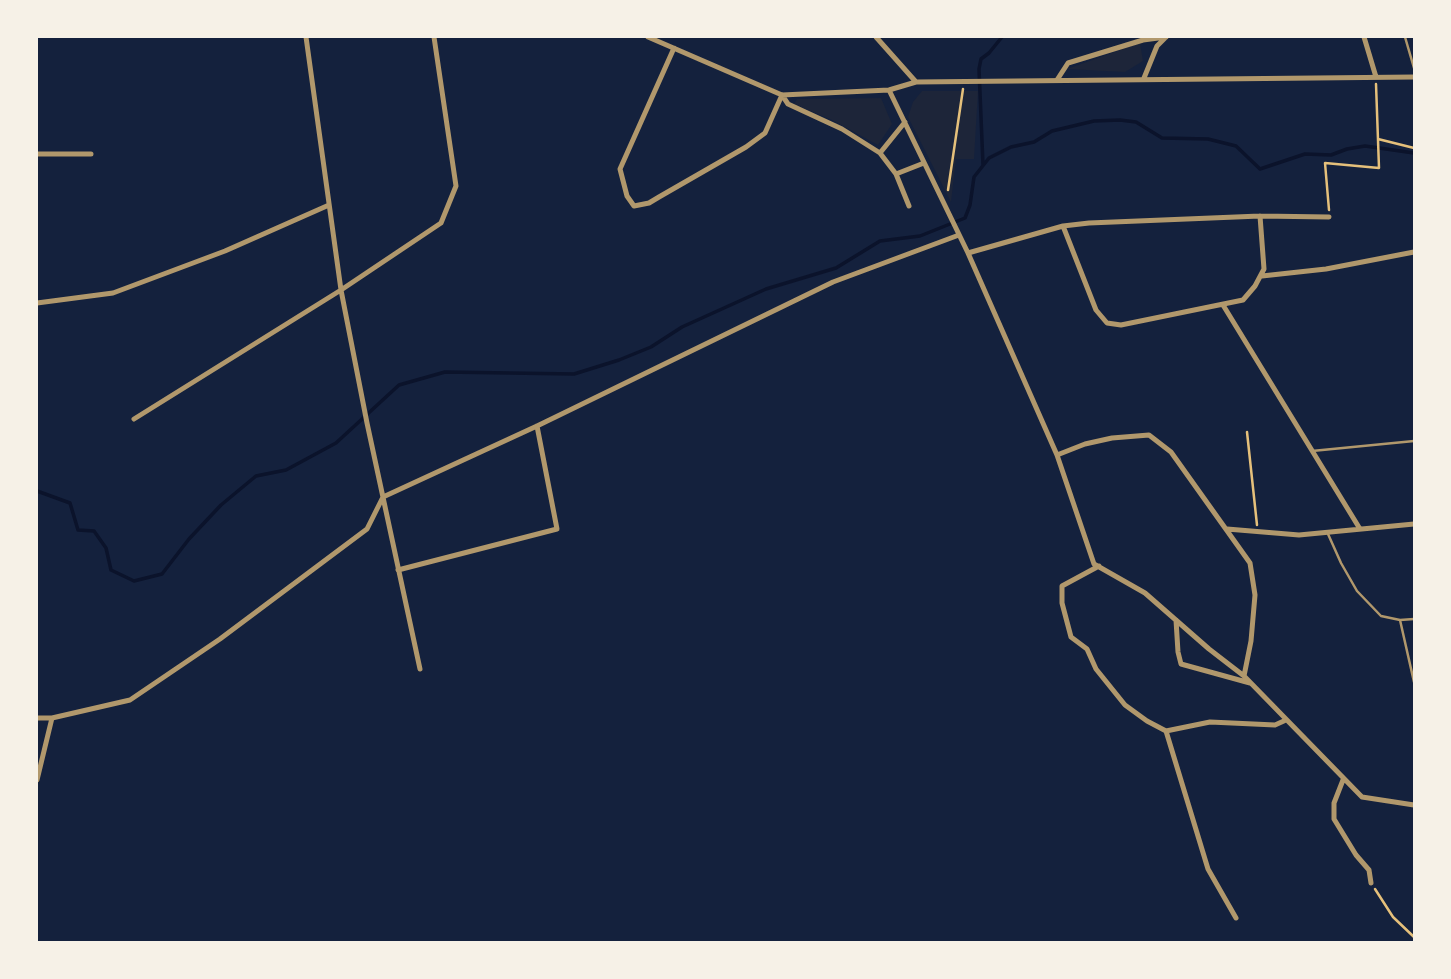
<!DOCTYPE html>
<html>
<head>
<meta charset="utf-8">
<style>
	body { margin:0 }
	#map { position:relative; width:1451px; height:979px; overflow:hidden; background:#14213d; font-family:Manrope,sans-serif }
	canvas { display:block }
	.frame { position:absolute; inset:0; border:38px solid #f6f1e7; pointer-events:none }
</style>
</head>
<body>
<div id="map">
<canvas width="1451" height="979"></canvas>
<div class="frame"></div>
</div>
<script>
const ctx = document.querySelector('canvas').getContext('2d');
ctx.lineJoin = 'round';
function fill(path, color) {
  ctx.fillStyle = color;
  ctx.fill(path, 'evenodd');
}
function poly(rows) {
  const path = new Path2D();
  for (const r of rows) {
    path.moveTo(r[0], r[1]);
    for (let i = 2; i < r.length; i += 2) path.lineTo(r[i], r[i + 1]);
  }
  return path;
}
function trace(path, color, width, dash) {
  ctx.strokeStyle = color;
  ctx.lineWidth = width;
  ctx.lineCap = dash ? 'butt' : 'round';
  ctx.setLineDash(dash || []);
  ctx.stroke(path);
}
fill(poly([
	[1140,43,1143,61,1125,72,1067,69],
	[922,91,978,91,974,159,956,159,951,202,908,117,913,102],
	[881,98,892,124,878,145,832,120,794,104,797,99]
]), '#1d2539');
trace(poly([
	[983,165,979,69,981,59,989,53,1002,37],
	[37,491,70,503,78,530,94,531,106,548,111,570,134,581,162,574,189,539,221,505,256,476,286,470,336,443,399,385,445,372,574,374,619,360,651,347,682,327,766,289,836,268,880,241,920,236,965,218,970,205,974,177,989,158,1011,147,1034,142,1052,131,1094,121,1120,120,1136,122,1162,138,1208,139,1236,146,1260,169,1305,154,1331,155,1347,149,1365,146,1414,153]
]), '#0b132b', 3.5);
trace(poly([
	[1378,139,1414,148],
	[948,190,963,89],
	[1329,210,1325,163,1379,168,1376,84],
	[1247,432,1257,525],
	[1375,889,1393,917,1414,937]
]), '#e5c07b', 2.5);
trace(poly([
	[1405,37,1414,68],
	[1312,451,1414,441],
	[1328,534,1341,563,1357,591,1381,616,1400,620,1414,682],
	[1400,620,1414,619]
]), '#b1986c', 2.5);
trace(poly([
	[306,37,341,290,367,423,420,669],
	[648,37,782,95,889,90,916,82,1414,77],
	[876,37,916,82],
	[1364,37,1376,77],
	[674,48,620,169,627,196,634,206,649,203,659,197,746,147,765,133,782,95],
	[1144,78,1157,46,1165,38],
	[1057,80,1068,63,1143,40,1166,37],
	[889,90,968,253,1057,455,1094,564,1145,593,1209,649,1244,676,1362,797,1414,805],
	[782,95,788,104,842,129,880,153,896,174,909,206],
	[880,153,905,122],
	[37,154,91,154],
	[896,174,924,163],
	[1063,226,1096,310,1107,323,1121,325,1243,300,1255,286,1264,269,1260,216],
	[968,253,1063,226,1089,223,1260,216,1329,217],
	[1262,276,1326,269,1414,252],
	[37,303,113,293,225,251,329,205],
	[1223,305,1360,529],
	[134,419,341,290,441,223,456,186,434,37],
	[1057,455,1085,444,1112,438,1149,435,1171,452,1250,563,1255,595,1251,641,1244,676],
	[1227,529,1299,535,1414,524],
	[1099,566,1062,586,1062,603,1071,637,1087,649,1096,669,1125,705,1147,721,1166,731,1210,722,1275,725,1286,720],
	[398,570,557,529,537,426],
	[1176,620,1178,652,1181,664,1250,683],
	[37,718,52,718,130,700,220,639,367,529,383,497,537,426,833,282,959,235],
	[1166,731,1208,869,1236,918],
	[37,780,52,718],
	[1343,780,1334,803,1334,819,1356,855,1369,870,1371,883]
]), '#b1986c', 5);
</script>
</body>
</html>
